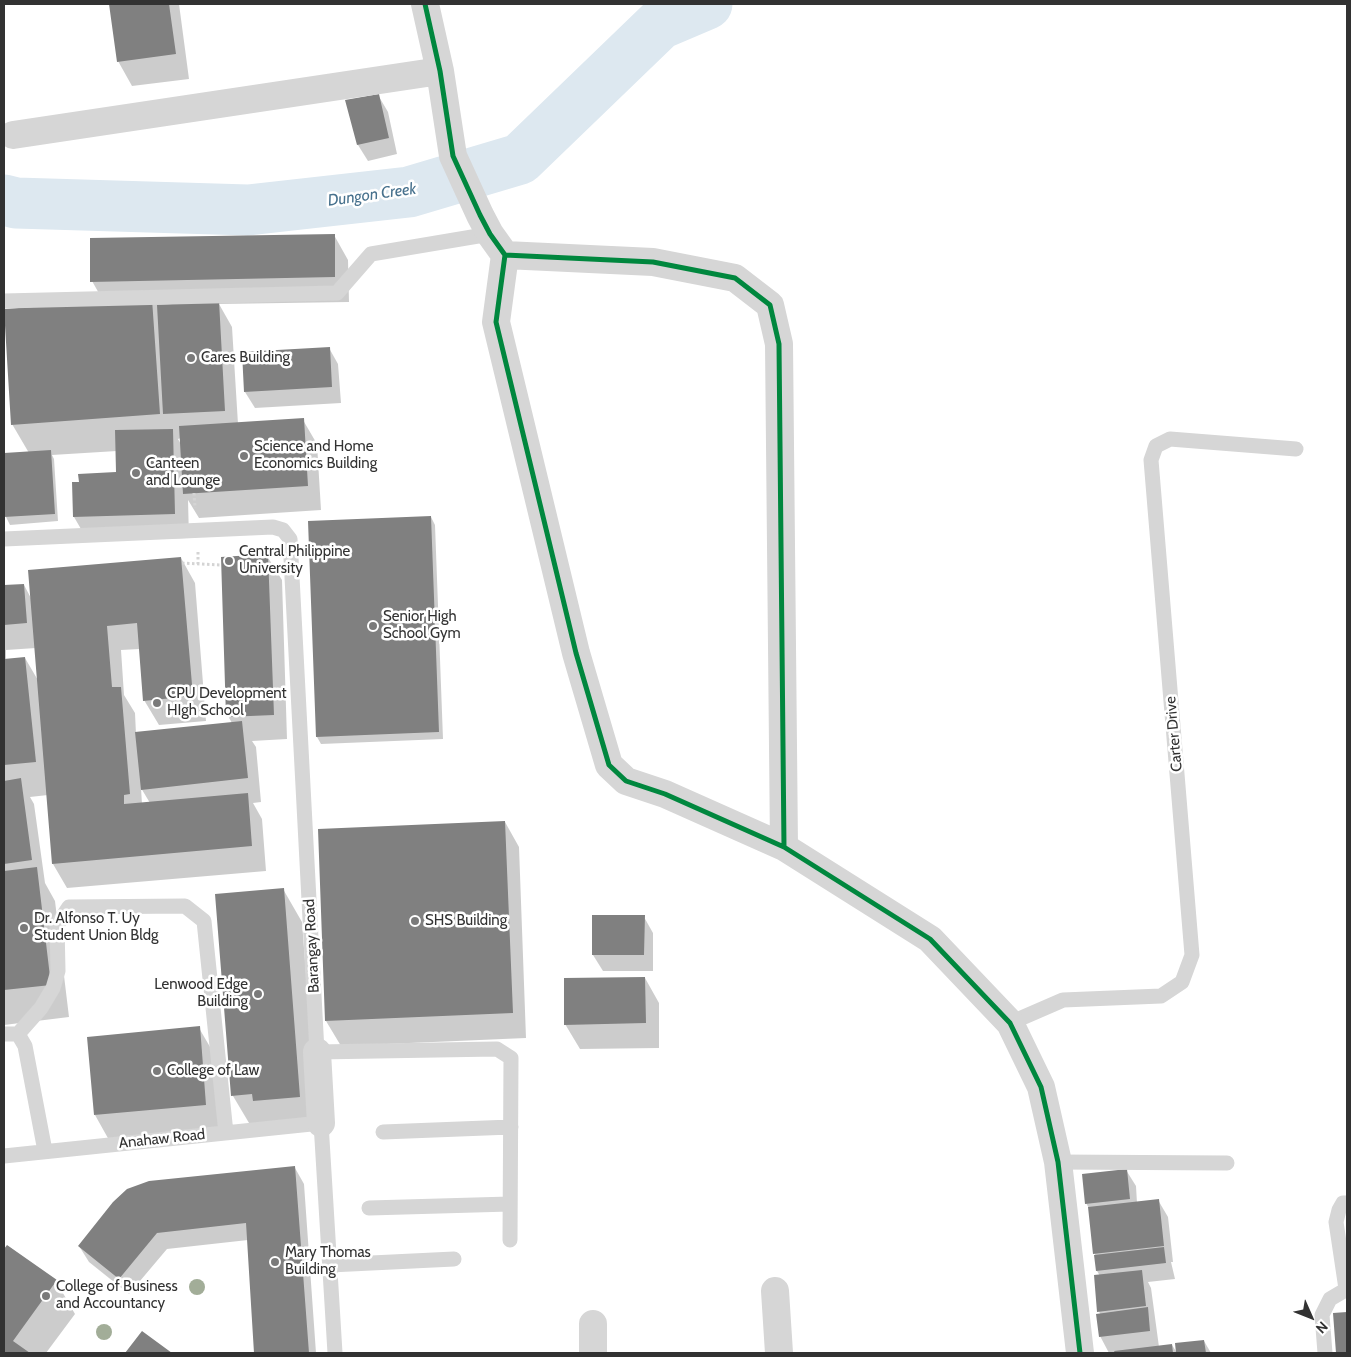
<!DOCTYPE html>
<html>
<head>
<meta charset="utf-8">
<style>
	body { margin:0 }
	#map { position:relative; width:1351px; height:1357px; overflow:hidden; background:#fff; font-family:Cabin,sans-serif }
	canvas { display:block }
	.frame { position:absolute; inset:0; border:5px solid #323232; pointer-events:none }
	.north { position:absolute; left:1286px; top:1292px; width:50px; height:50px; -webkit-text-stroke:4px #fff; paint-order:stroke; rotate:134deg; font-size:14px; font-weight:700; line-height:20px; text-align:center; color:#323232 }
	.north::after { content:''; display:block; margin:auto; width:18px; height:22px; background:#323232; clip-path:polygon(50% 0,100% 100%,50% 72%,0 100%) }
</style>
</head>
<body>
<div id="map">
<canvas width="1351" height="1357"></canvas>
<div class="frame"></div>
<div class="north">N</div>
</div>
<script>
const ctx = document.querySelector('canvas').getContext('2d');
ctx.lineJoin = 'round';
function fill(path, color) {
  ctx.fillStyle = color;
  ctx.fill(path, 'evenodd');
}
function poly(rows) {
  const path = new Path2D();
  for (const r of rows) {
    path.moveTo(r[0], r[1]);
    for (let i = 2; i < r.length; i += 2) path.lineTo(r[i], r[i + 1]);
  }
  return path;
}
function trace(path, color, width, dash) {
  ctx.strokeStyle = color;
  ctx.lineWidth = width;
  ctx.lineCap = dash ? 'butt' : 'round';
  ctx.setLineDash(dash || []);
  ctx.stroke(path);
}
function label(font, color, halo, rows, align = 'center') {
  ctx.font = font + ' Cabin,sans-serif';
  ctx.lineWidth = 5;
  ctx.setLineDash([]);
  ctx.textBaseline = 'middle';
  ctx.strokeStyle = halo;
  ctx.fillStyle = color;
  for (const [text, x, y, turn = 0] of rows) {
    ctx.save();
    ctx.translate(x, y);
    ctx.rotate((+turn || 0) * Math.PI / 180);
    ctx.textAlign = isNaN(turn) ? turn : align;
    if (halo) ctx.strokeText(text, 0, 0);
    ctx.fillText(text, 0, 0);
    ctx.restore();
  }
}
fill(poly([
	[111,4,179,4,189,79,132,86,118,61],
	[378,95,388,112,397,154,368,161,358,145,347,101],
	[334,235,348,260,349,302,219,304,232,327,238,424,303,420,317,444,321,510,199,518,188,500,189,538,88,541,74,517,80,483,118,474,117,451,52,455,54,459,58,521,10,525,6,517,4,454,29,453,12,424,105,304,92,281],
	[181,438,182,446,178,439],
	[329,348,338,364,341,403,255,408,245,392],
	[431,517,435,525,443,739,321,744,317,737],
	[267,556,282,580,287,739,252,741,256,747,261,802,253,803,262,819,266,871,67,888,53,864,48,795,30,797,34,804,45,883,55,901,69,1017,4,1025,4,587,24,585,32,600,181,558,195,583,206,721,159,725,144,700,140,649,121,650,124,695,135,713,136,734,232,723,228,716],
	[36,648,39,682,25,658,6,660,6,650],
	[141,788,150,803,142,804],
	[505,822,519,847,526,1038,341,1046,326,1021],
	[283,889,302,922,318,1129,252,1128,233,1096,217,895],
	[644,917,653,933,653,971,603,971,593,955],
	[645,978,659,1003,659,1048,580,1049,565,1024],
	[199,1028,213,1052,220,1129,109,1140,95,1115],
	[295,1168,304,1184,316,1353,255,1353,248,1240,167,1249,129,1294,89,1262,79,1246],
	[1126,1170,1136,1186,1137,1203,1158,1200,1168,1217,1173,1262,1171,1262,1175,1279,1148,1282,1151,1288,1159,1347,1172,1345,1177,1353,1109,1353,1100,1336,1100,1314,1099,1311,1100,1276,1097,1271,1090,1210,1086,1203],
	[8,1246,56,1281,75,1314,46,1353,4,1353,4,1251],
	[1347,1313,1347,1353,1337,1353,1335,1314],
	[1204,1341,1211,1353,1177,1353,1176,1344]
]), '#0003');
trace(poly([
	[4,200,16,203,248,210,409,192,520,159,660,24,707,4]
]), '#dde8f0', 51);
fill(poly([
	[109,4,169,4,176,54,117,62],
	[379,94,389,138,357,145,345,100],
	[335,234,335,277,90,282,90,238],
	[152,299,160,414,11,425,4,309],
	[219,301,225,411,163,414,157,305],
	[330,347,332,387,244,392,242,352],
	[304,418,308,486,183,494,179,426],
	[173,429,175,514,73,517,72,482,79,482,78,474,116,472,115,430],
	[51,450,55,514,4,517,4,453],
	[431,516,439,732,316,737,308,521],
	[268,554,274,715,226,717,221,557],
	[181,557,193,696,143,701,137,623,107,626,112,687,121,687,130,794,124,795,124,804,248,793,252,846,52,864,28,570],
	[24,584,27,623,4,625,4,585],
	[25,657,36,762,4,765,4,659],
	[242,721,248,778,141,790,135,732],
	[21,778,32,860,4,864,4,781],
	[505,821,513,1013,325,1021,318,829],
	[37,867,51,985,4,990,4,871],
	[284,888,300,1097,253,1101,252,1094,231,1096,215,894],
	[592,915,645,915,644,955,592,955],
	[645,977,646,1023,564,1025,564,978],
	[200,1026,206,1105,94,1115,87,1037],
	[295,1166,309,1353,254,1353,246,1223,157,1233,119,1279,78,1246,113,1202,127,1189,149,1181],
	[1127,1169,1130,1199,1085,1204,1082,1174],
	[1159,1199,1164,1246,1093,1254,1088,1207],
	[7,1245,57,1280,13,1341,30,1353,4,1353,4,1249],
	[1164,1247,1166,1263,1096,1271,1094,1255],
	[1142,1270,1146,1306,1097,1312,1094,1275],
	[1148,1307,1150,1331,1099,1337,1096,1314],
	[1347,1312,1347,1353,1336,1353,1333,1313],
	[142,1331,172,1353,125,1353],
	[1204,1340,1206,1353,1176,1353,1175,1343],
	[1172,1344,1173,1353,1115,1353,1114,1351]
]), '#808080');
trace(poly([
	[194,493,195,508],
	[198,552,198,564],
	[182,563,221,565]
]), '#d4d4d4', 3, [2.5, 2.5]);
trace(poly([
	[4,301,337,293,371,254,490,234],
	[4,539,273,527,283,530,290,539,317,1052,497,1049,511,1058,510,1240],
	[1010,1023,1063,1000,1161,996,1182,982,1192,955,1151,460,1156,446,1170,439,1296,449],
	[4,1034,18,1034,25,1046,45,1151],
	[18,1034,41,1008,53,988,58,971,57,925,69,907,185,906,204,921,226,1133],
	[383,1132,511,1127],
	[4,1156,321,1123,335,1353],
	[1058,1162,1227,1163],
	[369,1208,510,1204],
	[330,1265,454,1259],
	[1346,1289,1336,1222,1339,1210,1343,1203,1347,1203],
	[1325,1353,1322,1315,1330,1299,1347,1289]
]), '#d6d6d6', 15);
trace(poly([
	[425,4,440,71,453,156,480,215,490,234,505,255,496,322,576,653,609,765,626,781,665,794,784,847,930,939,1010,1023,1041,1087,1058,1162,1080,1353],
	[13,135,440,71],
	[505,255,653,262,735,278,770,305,779,344,784,847],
	[317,1052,321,1123],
	[775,1291,779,1353],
	[593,1324,593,1353]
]), '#d6d6d6', 28);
trace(poly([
	[425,4,440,71,453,156,480,215,490,234,505,255,496,322,576,653,609,765,626,781,665,794,784,847,930,939,1010,1023,1041,1087,1058,1162,1080,1353],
	[505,255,653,262,735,278,770,305,779,344,784,847]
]), '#00873e', 5);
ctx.fillStyle = '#a2ad98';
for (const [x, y] of [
	[197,1287],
	[104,1332]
]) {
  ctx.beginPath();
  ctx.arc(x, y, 8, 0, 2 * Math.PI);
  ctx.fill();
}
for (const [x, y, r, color] of [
	[191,358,5,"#7a7a7a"],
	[244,456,5,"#7a7a7a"],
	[136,473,5,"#7a7a7a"],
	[229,561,5,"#7a7a7a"],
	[373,626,5,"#7a7a7a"],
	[157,703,5,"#7a7a7a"],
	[415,921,5,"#7a7a7a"],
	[24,928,5,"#7a7a7a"],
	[258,994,5,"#7a7a7a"],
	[157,1071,5,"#7a7a7a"],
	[275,1262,5,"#7a7a7a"],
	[46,1296,5,"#7a7a7a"]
]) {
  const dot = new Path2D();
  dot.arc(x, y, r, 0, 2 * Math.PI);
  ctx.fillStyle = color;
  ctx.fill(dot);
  trace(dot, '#fff', 2);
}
label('15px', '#323232', '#fff', [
	["Cares Building",201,358],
	["Science and Home",254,447],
	["Economics Building",254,464],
	["Canteen",146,464],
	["and Lounge",146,481],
	["Central Philippine",239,552],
	["University",239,569],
	["Senior High",383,617],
	["School Gym",383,634],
	["CPU Development",167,694],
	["HIgh School",167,711],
	["Dr. Alfonso T. Uy",34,919],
	["Student Union Bldg",34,936],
	["SHS Building",425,921],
	["Lenwood Edge",248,985,"right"],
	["Building",248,1002,"right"],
	["College of Law",167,1071],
	["Mary Thomas",285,1253],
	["Building",285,1270],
	["College of Business",56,1287],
	["and Accountancy",56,1304]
], 'left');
label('15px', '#323232', '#fff', [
	["Carter Drive",1174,734,-95],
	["Barangay Road",312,946,-93],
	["Anahaw Road",162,1139,-6]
]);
label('italic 16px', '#47718d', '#fff', [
	["Dungon Creek",372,195,-8]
]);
</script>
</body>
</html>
